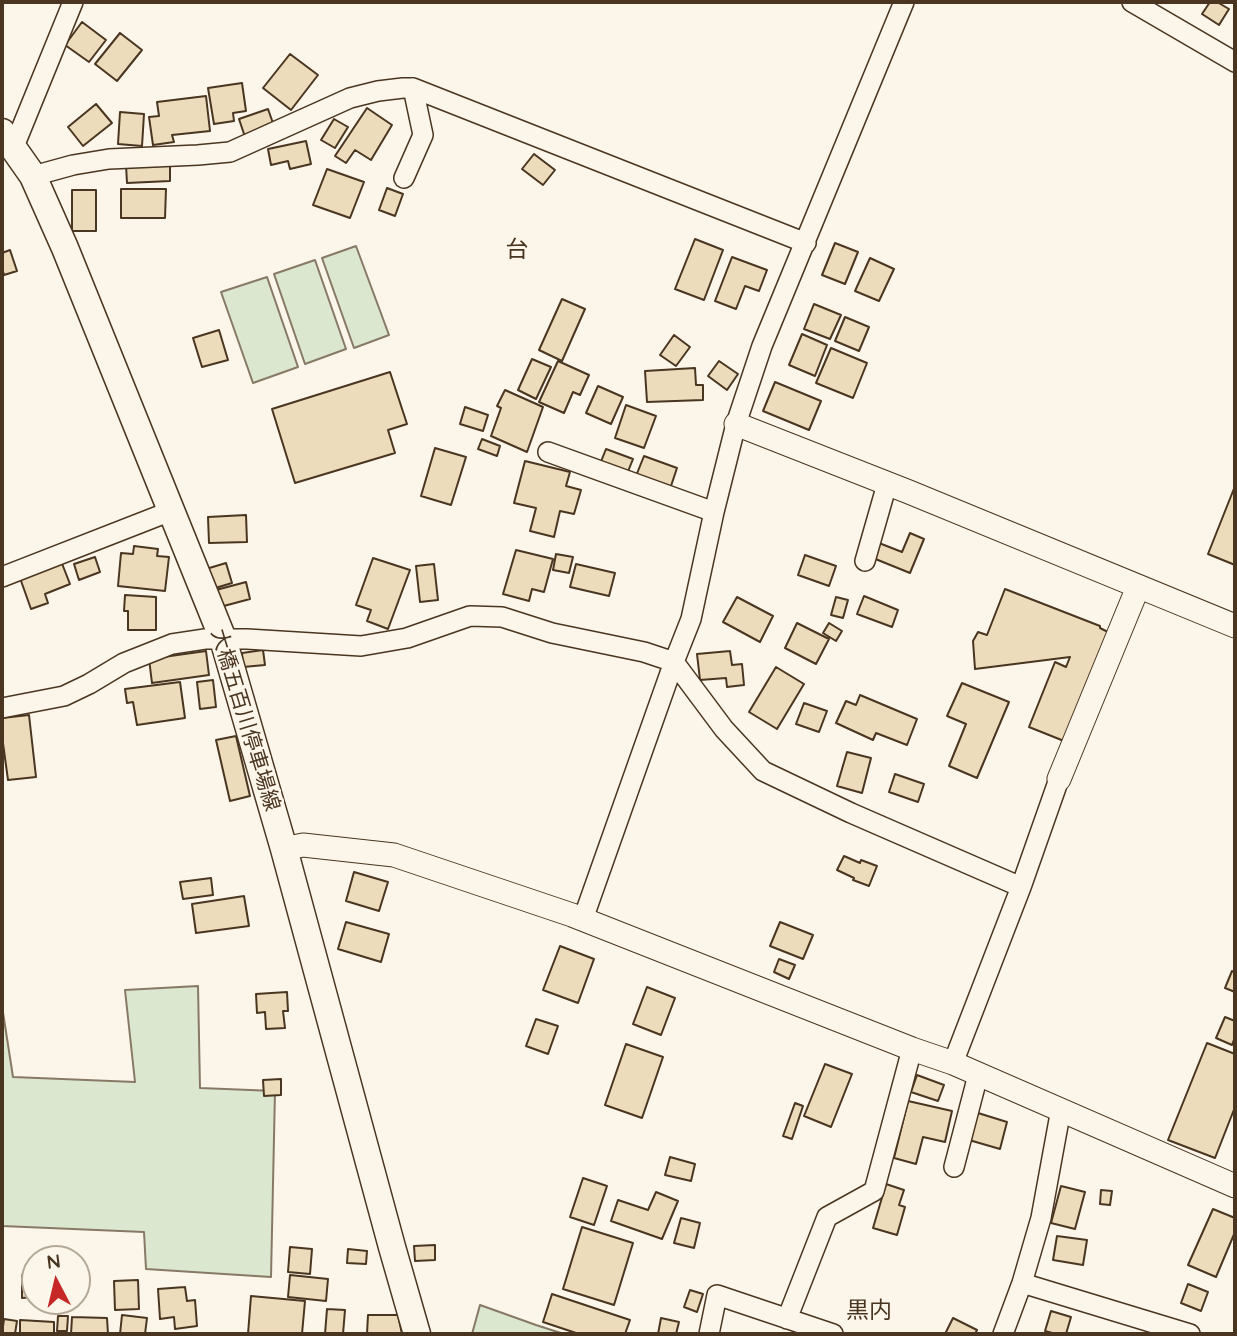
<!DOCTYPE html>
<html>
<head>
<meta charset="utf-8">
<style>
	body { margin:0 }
	#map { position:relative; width:1237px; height:1336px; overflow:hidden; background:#fbf6e9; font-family:Quicksand,sans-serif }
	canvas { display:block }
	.frame { position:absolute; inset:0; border:4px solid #4a3520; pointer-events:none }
	.north { position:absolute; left:21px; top:1245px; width:70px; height:70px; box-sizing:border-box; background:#fbf6e9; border:2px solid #b4a999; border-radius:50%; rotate:353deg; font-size:19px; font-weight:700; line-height:28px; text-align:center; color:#4a3520 }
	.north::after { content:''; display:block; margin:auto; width:24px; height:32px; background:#c62828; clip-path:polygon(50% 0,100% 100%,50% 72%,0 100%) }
</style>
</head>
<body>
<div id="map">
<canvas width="1237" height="1336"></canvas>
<div class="frame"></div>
<div class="north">N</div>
</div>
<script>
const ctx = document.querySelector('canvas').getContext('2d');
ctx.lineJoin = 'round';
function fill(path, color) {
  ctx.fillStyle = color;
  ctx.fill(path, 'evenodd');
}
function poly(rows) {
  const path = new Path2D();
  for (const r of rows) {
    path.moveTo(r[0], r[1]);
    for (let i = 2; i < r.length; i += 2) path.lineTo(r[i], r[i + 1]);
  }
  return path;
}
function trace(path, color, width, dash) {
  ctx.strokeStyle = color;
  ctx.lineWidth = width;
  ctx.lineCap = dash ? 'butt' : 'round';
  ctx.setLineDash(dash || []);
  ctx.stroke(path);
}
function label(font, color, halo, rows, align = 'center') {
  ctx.font = font + ' Quicksand,"Noto Sans JP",sans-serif';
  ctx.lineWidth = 5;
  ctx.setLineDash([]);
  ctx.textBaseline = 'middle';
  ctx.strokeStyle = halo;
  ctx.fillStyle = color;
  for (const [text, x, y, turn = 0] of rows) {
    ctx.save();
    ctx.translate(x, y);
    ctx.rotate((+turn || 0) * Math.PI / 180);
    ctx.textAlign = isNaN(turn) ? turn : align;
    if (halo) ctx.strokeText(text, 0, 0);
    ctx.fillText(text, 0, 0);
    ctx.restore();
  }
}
const green = poly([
	[356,246,389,335,354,348,322,258,356,246],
	[315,260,346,349,305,364,274,274,315,260],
	[267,277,298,367,253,383,221,292,267,277],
	[198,986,200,1088,275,1091,271,1277,146,1269,144,1232,2,1226,2,1006,13,1077,135,1082,125,990,198,986],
	[480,1305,536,1325,564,1334,472,1334,480,1305]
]);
fill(green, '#dce7d0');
trace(green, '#887966', 2);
const building = poly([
	[1210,2,1217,2,1229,9,1219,25,1202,14,1210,2],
	[82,22,106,40,89,62,65,45,82,22],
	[120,33,142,50,117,81,95,64,120,33],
	[290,54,318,75,291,110,263,88,290,54],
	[242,83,246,111,233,113,234,121,214,124,208,88,242,83],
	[206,96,210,131,172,135,174,142,153,145,149,117,159,116,157,102,206,96],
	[96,104,112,123,83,146,68,127,96,104],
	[367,108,392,125,371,160,355,150,346,163,335,156,367,108],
	[268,109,274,126,245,137,239,119,268,109],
	[120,112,144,114,142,146,118,144,120,112],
	[334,119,348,127,335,148,321,140,334,119],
	[306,141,311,164,290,169,288,161,271,165,268,149,306,141],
	[534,154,555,170,543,185,522,169,534,154],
	[170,164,170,181,127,183,126,165,170,164],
	[327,169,364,182,350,218,313,205,327,169],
	[387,188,403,194,395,216,379,210,387,188],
	[121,189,166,189,165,218,121,218,121,189],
	[72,190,96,190,96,231,72,231,72,190],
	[695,239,723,250,704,300,675,289,695,239],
	[835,243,858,252,845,284,822,275,835,243],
	[10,250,17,271,4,275,2,268,2,253,10,250],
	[732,257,767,270,759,291,745,286,736,309,715,301,732,257],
	[870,258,894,269,879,301,855,291,870,258],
	[562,299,585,309,562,361,539,350,562,299],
	[814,304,841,315,830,339,804,329,814,304],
	[845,317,869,327,859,351,835,341,845,317],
	[219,330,228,360,202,367,193,338,219,330],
	[802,334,827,345,815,376,789,365,802,334],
	[674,335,690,347,676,366,660,355,674,335],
	[831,348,867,363,853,398,816,383,831,348],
	[532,359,551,367,536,399,518,390,532,359],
	[558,361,589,375,580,395,573,392,564,413,539,402,558,361],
	[719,361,738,374,727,390,708,376,719,361],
	[695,368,696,385,703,385,703,400,647,402,645,371,695,368],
	[390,372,407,424,388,430,395,453,295,483,272,409,390,372],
	[775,382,821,401,809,430,763,411,775,382],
	[598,386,623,397,611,424,586,413,598,386],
	[505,390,543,407,527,452,491,436,501,408,497,406,505,390],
	[626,405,656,416,644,448,615,438,626,405],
	[465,407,488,415,483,431,460,424,465,407],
	[482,439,500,446,497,456,478,449,482,439],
	[435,448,466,457,451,505,421,496,435,448],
	[606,449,633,459,627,474,600,464,606,449],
	[644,456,677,468,670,489,636,476,644,456],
	[525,461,570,472,566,486,581,490,574,514,560,511,554,537,530,531,536,508,514,503,525,461],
	[1235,486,1235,565,1208,554,1235,486],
	[246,515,247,542,209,543,208,517,246,515],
	[910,533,924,539,910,573,873,558,879,543,902,552,910,533],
	[134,546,158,549,157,556,169,557,165,591,118,586,121,553,133,554,134,546],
	[516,550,553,559,544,592,532,589,529,601,503,594,516,550],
	[556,554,573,557,569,573,553,570,556,554],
	[805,555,836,566,829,586,798,575,805,555],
	[95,557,100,572,79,580,74,564,95,557],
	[373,558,410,570,388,629,367,621,371,610,356,605,373,558],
	[61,561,70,584,45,594,48,603,31,609,20,578,61,561],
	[226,563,232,583,212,589,206,569,226,563],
	[434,564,438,600,420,602,416,566,434,564],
	[576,564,615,573,609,596,570,587,576,564],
	[246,582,250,599,220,607,216,590,246,582],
	[1005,589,1100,626,1100,628,1108,632,1064,741,1029,727,1055,662,1066,667,1070,657,975,669,973,641,978,632,987,635,1005,589],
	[125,595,156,597,156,630,128,630,128,611,124,611,125,595],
	[864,596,898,610,892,627,857,614,864,596],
	[737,597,773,616,760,642,723,622,737,597],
	[836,597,848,600,843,618,831,615,836,597],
	[797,623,829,639,816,664,785,648,797,623],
	[829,623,842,631,836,641,823,633,829,623],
	[263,650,265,665,243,667,242,653,263,650],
	[206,651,209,675,152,683,149,659,206,651],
	[730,651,732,665,742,664,744,685,727,687,726,678,700,680,697,654,730,651],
	[776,667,804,684,777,729,749,712,776,667],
	[213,680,216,707,200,709,197,682,213,680],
	[180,682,185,718,137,725,133,702,127,703,125,689,180,682],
	[962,683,1009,702,977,778,949,766,966,724,947,716,962,683],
	[860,695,917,719,907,745,876,733,873,740,836,723,846,701,856,705,860,695],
	[804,703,827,711,819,732,796,724,804,703],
	[29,715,36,777,8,780,2,736,2,718,29,715],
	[236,736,250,796,230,801,216,740,236,736],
	[847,752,871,758,862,793,837,786,847,752],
	[895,774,924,784,918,802,889,792,895,774],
	[844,856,860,863,861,860,877,866,869,886,853,880,854,878,837,870,844,856],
	[354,872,388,882,379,911,346,901,354,872],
	[211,878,213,895,183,899,180,882,211,878],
	[244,896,249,926,196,933,192,904,244,896],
	[346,922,389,934,381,962,338,949,346,922],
	[780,922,813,935,803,959,770,946,780,922],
	[560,946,594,959,578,1003,543,990,560,946],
	[779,959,795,965,789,979,774,972,779,959],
	[1232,971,1235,973,1235,992,1225,988,1232,971],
	[647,987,675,998,661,1035,633,1024,647,987],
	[287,992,288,1011,283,1011,285,1028,266,1029,265,1012,257,1013,256,994,287,992],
	[1225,1017,1235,1021,1235,1037,1232,1045,1216,1038,1225,1017],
	[536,1019,558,1026,548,1054,526,1046,536,1019],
	[1207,1043,1235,1054,1235,1107,1215,1158,1168,1140,1207,1043],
	[626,1044,663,1057,642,1118,605,1105,626,1044],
	[825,1064,852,1074,831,1127,804,1116,825,1064],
	[917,1075,944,1085,938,1101,911,1092,917,1075],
	[281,1079,281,1095,264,1096,263,1080,281,1079],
	[908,1101,952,1111,945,1142,923,1137,916,1164,894,1158,908,1101],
	[795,1103,803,1106,792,1139,783,1136,795,1103],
	[978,1113,1007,1122,1000,1149,969,1140,978,1113],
	[670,1157,695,1164,691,1181,665,1175,670,1157],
	[583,1178,607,1186,594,1225,570,1217,583,1178],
	[886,1184,904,1190,899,1205,905,1207,897,1235,873,1228,886,1184],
	[1061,1186,1085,1192,1075,1229,1051,1223,1061,1186],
	[1101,1190,1112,1191,1110,1205,1100,1204,1101,1190],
	[656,1192,678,1201,662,1239,611,1221,618,1200,648,1210,656,1192],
	[1213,1209,1235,1218,1235,1232,1216,1277,1188,1265,1213,1209],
	[681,1218,700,1223,694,1248,674,1243,681,1218],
	[582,1227,633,1243,614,1305,563,1289,582,1227],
	[1057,1236,1087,1240,1083,1265,1053,1260,1057,1236],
	[435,1245,435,1260,415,1261,414,1246,435,1245],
	[290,1247,312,1249,310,1274,288,1272,290,1247],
	[348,1249,367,1251,366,1264,347,1263,348,1249],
	[22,1275,35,1275,35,1297,22,1298,22,1275],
	[290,1275,328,1279,326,1301,288,1297,290,1275],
	[138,1280,139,1309,115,1310,114,1281,138,1280],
	[1188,1284,1208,1292,1201,1311,1181,1303,1188,1284],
	[185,1287,187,1301,195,1300,197,1326,175,1329,174,1317,160,1319,158,1289,185,1287],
	[690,1290,703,1294,697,1312,684,1307,690,1290],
	[552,1294,630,1320,625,1334,579,1334,543,1322,552,1294],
	[251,1296,305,1301,302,1334,248,1334,251,1296],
	[327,1309,345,1310,343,1334,325,1334,327,1309],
	[1051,1311,1071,1317,1066,1334,1056,1334,1045,1331,1051,1311],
	[122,1315,147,1318,145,1334,120,1334,122,1315],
	[368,1315,398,1315,402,1334,367,1334,368,1315],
	[58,1316,68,1316,67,1331,57,1331,58,1316],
	[72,1317,107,1318,108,1334,71,1334,72,1317],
	[661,1318,679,1322,676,1334,658,1334,661,1318],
	[953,1318,977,1330,975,1334,945,1334,953,1318],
	[4,1319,17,1321,15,1334,2,1334,4,1319],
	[20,1320,54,1322,54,1334,20,1334,20,1320]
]);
fill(building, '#ecdcbc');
trace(building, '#4a3520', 2);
const minor = poly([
	[1132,2,1235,62],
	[13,149,73,2],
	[33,176,73,165,109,159,198,155,230,152,350,98,378,91,403,88,413,88,806,243],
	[404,178,423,135,413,88],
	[548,452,714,512],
	[865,561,887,484],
	[2,577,171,511],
	[2,708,64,696,89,684,124,663,172,644,205,639,247,639,361,646,407,638,470,616,502,617,552,633,644,652,674,662,724,729,763,771,851,813,1021,887],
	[583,919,674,662,691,619,714,512,736,424,762,346,904,2],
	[953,1063,1021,887,1059,779],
	[954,1167,978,1075],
	[1022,1283,1190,1334],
	[787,1319,827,1217,874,1191,912,1049],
	[709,1334,717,1295,833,1334],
	[1003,1334,1022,1283,1041,1218,1061,1109]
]);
const tertiary = poly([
	[736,424,909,492,1235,626],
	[1059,779,1138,587],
	[284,849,303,845,394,855,572,915,912,1049,953,1063,1235,1186]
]);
const secondary = poly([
	[2,132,33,176,65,248,223,639,284,849,392,1247,417,1334]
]);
trace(minor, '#4a3520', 22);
trace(tertiary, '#4a3520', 25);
trace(secondary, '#4a3520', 29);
trace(minor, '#fbf6e9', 19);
trace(tertiary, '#fbf6e9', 23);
trace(secondary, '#fbf6e9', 26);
label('21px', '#4a3520', '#fbf6e9', [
	["大橋五百川停車場線",245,720,73]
]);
label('23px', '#4a3520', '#fbf6e9', [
	["台",517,250],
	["黒内",869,1311]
]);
</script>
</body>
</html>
